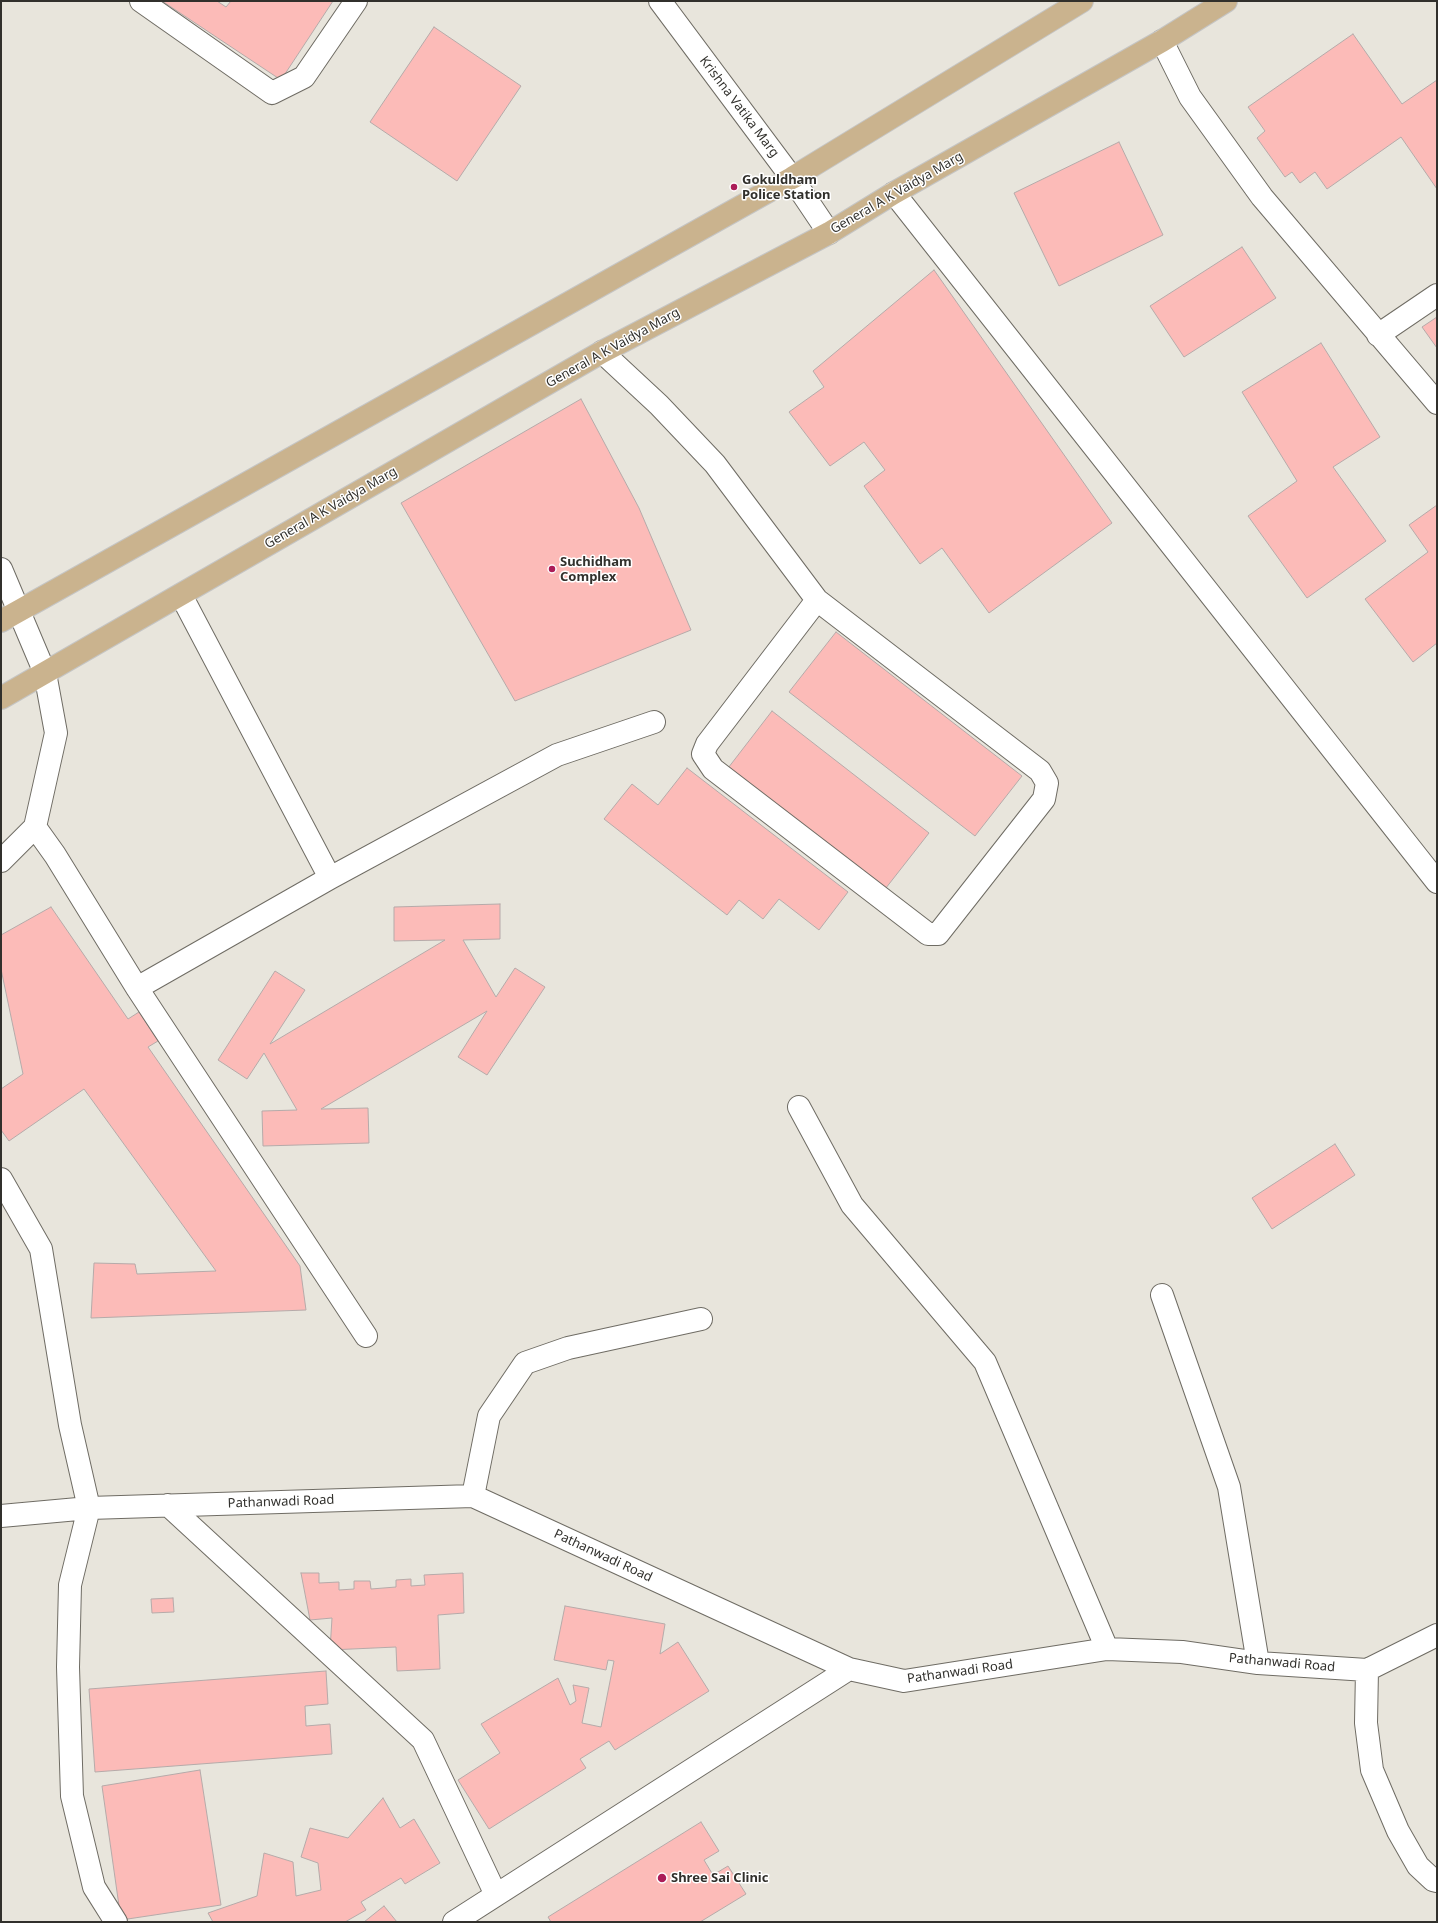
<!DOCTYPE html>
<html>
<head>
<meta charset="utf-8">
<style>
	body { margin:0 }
	#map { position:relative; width:1438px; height:1923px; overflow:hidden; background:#e8e5dc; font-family:"Noto Sans",sans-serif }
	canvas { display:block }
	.frame { position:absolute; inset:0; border:2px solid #31302c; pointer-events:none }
</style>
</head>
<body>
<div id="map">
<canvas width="1438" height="1923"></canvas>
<div class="frame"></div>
</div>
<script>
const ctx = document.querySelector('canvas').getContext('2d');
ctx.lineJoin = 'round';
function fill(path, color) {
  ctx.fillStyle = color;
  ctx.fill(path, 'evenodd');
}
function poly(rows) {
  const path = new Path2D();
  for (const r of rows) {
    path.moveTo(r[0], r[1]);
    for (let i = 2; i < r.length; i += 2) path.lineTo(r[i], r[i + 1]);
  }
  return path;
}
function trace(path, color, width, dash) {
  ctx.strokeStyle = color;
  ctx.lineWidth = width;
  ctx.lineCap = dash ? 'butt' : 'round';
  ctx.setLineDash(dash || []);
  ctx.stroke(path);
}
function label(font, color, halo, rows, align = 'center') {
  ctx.font = font + ' "Noto Sans",sans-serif';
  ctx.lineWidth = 3;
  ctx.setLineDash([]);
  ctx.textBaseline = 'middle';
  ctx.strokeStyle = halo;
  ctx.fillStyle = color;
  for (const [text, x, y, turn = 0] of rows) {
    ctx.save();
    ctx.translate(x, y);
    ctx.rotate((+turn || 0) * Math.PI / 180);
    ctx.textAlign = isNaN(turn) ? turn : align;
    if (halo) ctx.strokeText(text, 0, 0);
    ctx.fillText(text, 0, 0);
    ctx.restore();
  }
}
const building = poly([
	[162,1,217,1,226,7,231,1,333,1,281,80,162,1],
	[434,27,521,86,457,181,370,122,434,27],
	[1353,34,1402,104,1437,80,1437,189,1401,137,1327,189,1315,172,1300,183,1292,172,1285,177,1257,138,1265,131,1248,107,1353,34],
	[1119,142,1163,235,1059,286,1014,193,1119,142],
	[1242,247,1276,298,1184,357,1150,306,1242,247],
	[934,270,1112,523,989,613,942,548,920,564,864,486,885,470,864,442,830,466,789,412,824,387,813,371,934,270],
	[1437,317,1437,348,1422,327,1437,317],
	[1321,343,1380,437,1333,467,1386,541,1307,598,1248,516,1297,481,1242,392,1321,343],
	[581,399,639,508,691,630,515,701,401,503,581,399],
	[1437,505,1437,643,1413,662,1365,599,1428,552,1409,525,1437,505],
	[836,632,1022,776,975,836,789,692,836,632],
	[772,711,929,833,882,893,725,772,772,711],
	[687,768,848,892,819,930,779,899,763,919,739,900,727,915,604,819,632,784,658,805,687,768],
	[500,904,500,939,463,940,496,997,515,968,545,987,487,1075,458,1057,487,1011,321,1109,368,1108,369,1143,263,1146,262,1111,297,1110,264,1053,247,1079,218,1060,275,971,305,990,270,1044,445,940,394,941,394,907,500,904],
	[51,907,128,1019,139,1012,158,1041,148,1047,300,1266,306,1310,91,1318,94,1263,135,1264,137,1274,216,1271,84,1089,9,1141,1,1130,1,1089,23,1074,1,969,1,935,51,907],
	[1335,1144,1355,1175,1272,1229,1252,1198,1335,1144],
	[301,1573,319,1573,319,1583,339,1582,339,1590,354,1589,354,1581,370,1581,371,1589,396,1587,396,1580,411,1579,411,1586,425,1585,424,1575,463,1573,464,1613,438,1615,440,1669,397,1671,396,1647,330,1650,332,1618,310,1620,301,1573],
	[173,1598,174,1612,152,1613,151,1599,173,1598],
	[565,1606,665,1624,660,1654,678,1642,709,1691,615,1750,609,1741,580,1759,586,1768,489,1829,458,1780,500,1753,481,1724,558,1678,570,1705,576,1701,573,1685,589,1688,582,1723,601,1727,614,1661,608,1660,606,1670,554,1660,565,1606],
	[326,1671,328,1704,305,1706,306,1726,330,1724,332,1754,95,1772,89,1689,326,1671],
	[200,1770,221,1905,121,1920,102,1786,200,1770],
	[383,1798,400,1828,414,1819,440,1863,405,1884,401,1878,361,1902,366,1910,345,1922,213,1922,208,1913,257,1896,264,1853,293,1862,296,1896,321,1890,318,1863,301,1857,310,1828,348,1838,383,1798],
	[701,1822,719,1851,704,1860,713,1875,728,1866,746,1894,700,1922,551,1922,548,1917,701,1822],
	[384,1906,397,1922,364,1922,384,1906]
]);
fill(building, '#fcbbb8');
trace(building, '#b5aaa9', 1);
const minor = poly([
	[141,1,272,93,304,77,356,1],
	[660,1,792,178,829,233],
	[1162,41,1190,97,1262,197,1437,403],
	[894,193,1437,882],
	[1378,335,1437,295],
	[602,352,659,405,715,464,817,600,1040,771,1047,783,1044,799,938,934,928,934,713,769,703,754,707,744,817,600],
	[1,569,45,673,56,733,35,827,1,861],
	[181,595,330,878],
	[35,827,55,855,137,988,366,1336],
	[137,988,330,878,557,755,654,722],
	[799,1107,852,1205,985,1362,1107,1649],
	[1,1179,41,1249,70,1425,89,1508,70,1585,68,1667,72,1796,94,1887,116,1922],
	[1162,1295,1229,1487,1258,1663],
	[473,1496,489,1416,525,1363,568,1348,701,1319],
	[168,1505,423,1740,496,1895],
	[1,1516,89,1508,473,1496,849,1669,904,1681,1107,1649,1182,1652,1258,1663,1367,1670,1437,1635],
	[1367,1670,1366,1723,1372,1770,1398,1831,1418,1866,1433,1880,1437,1881],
	[454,1922,849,1669]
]);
const major = poly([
	[1,621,792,178,1082,1],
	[1,698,602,352,829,233,894,193,1162,41,1226,1]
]);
trace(minor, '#6f6c64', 24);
trace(major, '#c5c5c4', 24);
trace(minor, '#fff', 22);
trace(major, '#cab38e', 22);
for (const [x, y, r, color] of [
	[734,187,4,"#ab1c58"],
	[552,569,4,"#ab1c58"],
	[662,1878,5,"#ab1c58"]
]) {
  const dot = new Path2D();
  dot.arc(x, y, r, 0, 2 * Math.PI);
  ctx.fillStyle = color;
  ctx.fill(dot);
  trace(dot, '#fff', 1.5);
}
label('13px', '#31302c', '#fff', [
	["Krishna Vatika Marg",739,107,53],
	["General A K Vaidya Marg",897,193,-30],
	["General A K Vaidya Marg",613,348,-29],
	["General A K Vaidya Marg",331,508,-30],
	["Pathanwadi Road",281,1502,-2],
	["Pathanwadi Road",603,1556,25],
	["Pathanwadi Road",1282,1663,5],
	["Pathanwadi Road",960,1672,-8]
]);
label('bold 13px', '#31302c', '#fff', [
	["Gokuldham",742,180],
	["Police Station",742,195],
	["Suchidham",560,562],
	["Complex",560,577],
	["Shree Sai Clinic",671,1878]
], 'left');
</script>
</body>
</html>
